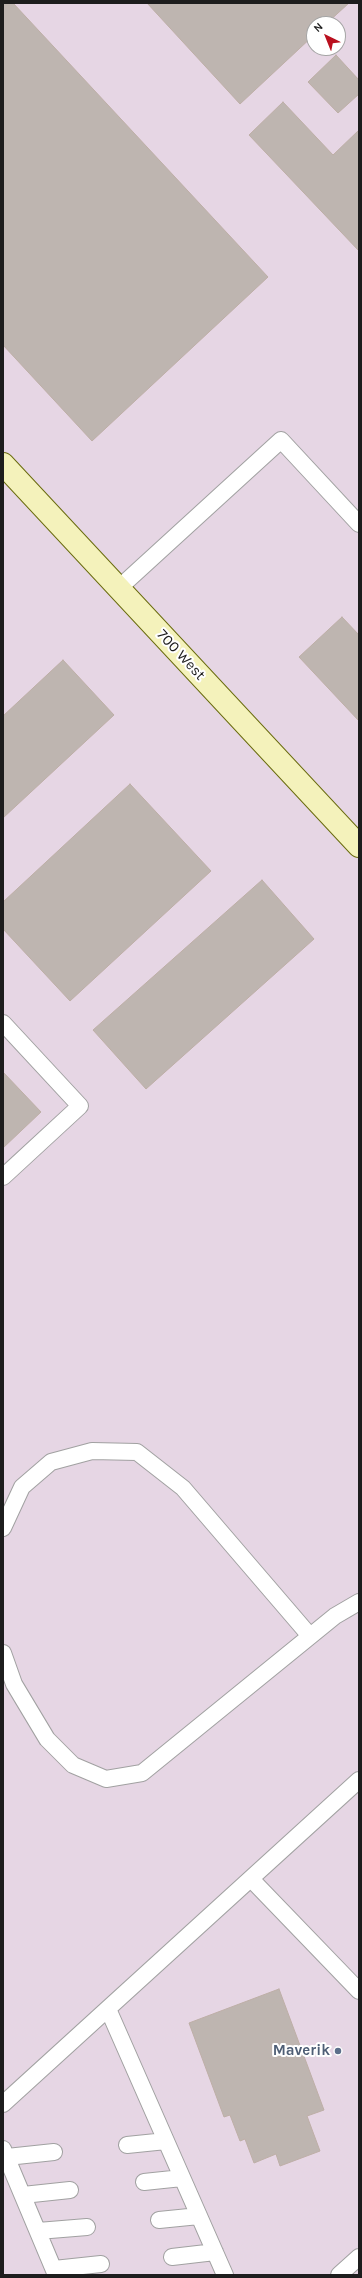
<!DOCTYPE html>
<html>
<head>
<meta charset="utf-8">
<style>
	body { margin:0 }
	#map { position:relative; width:362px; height:2278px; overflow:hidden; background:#ede9e4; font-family:Karla,sans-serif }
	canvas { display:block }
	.frame { position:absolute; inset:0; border:4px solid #1d1d1d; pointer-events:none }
	.north { position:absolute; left:306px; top:16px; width:40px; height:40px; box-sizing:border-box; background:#fff; border:1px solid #a5a5a5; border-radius:50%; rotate:317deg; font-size:11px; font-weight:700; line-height:16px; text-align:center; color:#1d1d1d }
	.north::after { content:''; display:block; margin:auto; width:14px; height:18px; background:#ba101f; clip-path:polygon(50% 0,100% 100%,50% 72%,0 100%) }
</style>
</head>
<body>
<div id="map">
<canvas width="362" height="2278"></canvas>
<div class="frame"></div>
<div class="north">N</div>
</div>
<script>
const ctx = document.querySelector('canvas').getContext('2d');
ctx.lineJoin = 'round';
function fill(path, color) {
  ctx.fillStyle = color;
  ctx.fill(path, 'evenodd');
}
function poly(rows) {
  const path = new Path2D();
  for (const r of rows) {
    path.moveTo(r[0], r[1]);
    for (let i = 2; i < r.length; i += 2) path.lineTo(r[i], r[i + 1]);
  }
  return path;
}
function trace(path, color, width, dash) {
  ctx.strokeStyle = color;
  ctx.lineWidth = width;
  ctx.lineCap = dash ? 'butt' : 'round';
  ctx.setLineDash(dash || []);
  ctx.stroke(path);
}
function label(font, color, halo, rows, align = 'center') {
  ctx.font = font + ' Karla,sans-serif';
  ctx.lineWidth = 4;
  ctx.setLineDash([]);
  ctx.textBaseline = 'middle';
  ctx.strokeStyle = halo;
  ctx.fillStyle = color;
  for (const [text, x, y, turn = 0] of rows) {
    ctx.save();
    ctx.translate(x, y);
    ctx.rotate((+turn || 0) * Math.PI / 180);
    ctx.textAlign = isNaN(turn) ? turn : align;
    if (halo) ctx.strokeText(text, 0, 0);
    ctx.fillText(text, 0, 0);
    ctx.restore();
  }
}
fill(poly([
	[3,3,359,3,359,2275,3,2275],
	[314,24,338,24,338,48,314,48]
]), '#e6d6e4');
const building = poly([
	[3,3,13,3,268,277,92,441,3,345,3,3],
	[147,3,349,3,326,24,314,24,314,35,240,104,147,3],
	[336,55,359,80,359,94,338,113,308,82,336,55],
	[283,102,333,155,359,130,359,251,249,135,283,102],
	[342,617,359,635,359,721,299,657,342,617],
	[63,660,114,715,3,818,3,716,63,660],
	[130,784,211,871,70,1001,3,929,3,902,130,784],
	[262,880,314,939,146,1089,93,1030,262,880],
	[3,1072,41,1112,3,1148,3,1072],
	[279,1989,324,2110,307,2116,320,2151,280,2166,276,2154,254,2163,245,2139,240,2141,230,2115,224,2117,189,2023,279,1989]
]);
fill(building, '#beb5b0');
trace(building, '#beafa7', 1);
const lane = poly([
	[119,588,281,440,359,524],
	[3,1023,80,1106,3,1177],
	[3,1528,22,1487,51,1462,92,1451,137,1452,183,1488,310,1636],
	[3,1653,14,1684,47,1739,73,1765,106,1779,142,1773,335,1616,359,1602],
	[251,1879,359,1991],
	[108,2009,225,2275],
	[3,2104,359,1780],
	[127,2145,166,2141],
	[3,2149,56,2275],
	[7,2157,54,2152],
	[144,2182,182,2178],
	[23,2195,70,2190],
	[159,2220,199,2216],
	[38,2231,87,2227],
	[172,2257,215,2252],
	[54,2269,101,2264],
	[339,2275,359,2257]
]);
const secondary = poly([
	[3,464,359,846]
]);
trace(lane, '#a1a1a1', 18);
trace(secondary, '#696b0d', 24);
trace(lane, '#fff', 16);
trace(secondary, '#f4f2bb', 22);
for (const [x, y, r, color] of [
	[338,2051,4,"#5c6f8a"]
]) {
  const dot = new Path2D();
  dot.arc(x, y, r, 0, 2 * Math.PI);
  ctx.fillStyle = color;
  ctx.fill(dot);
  trace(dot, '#fff', 1.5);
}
label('15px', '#1d1d1d', '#fff', [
	["700 West",181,655,47]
]);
label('bold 15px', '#4e5e75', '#fff', [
	["Maverik",330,2051]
], 'right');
</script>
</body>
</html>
